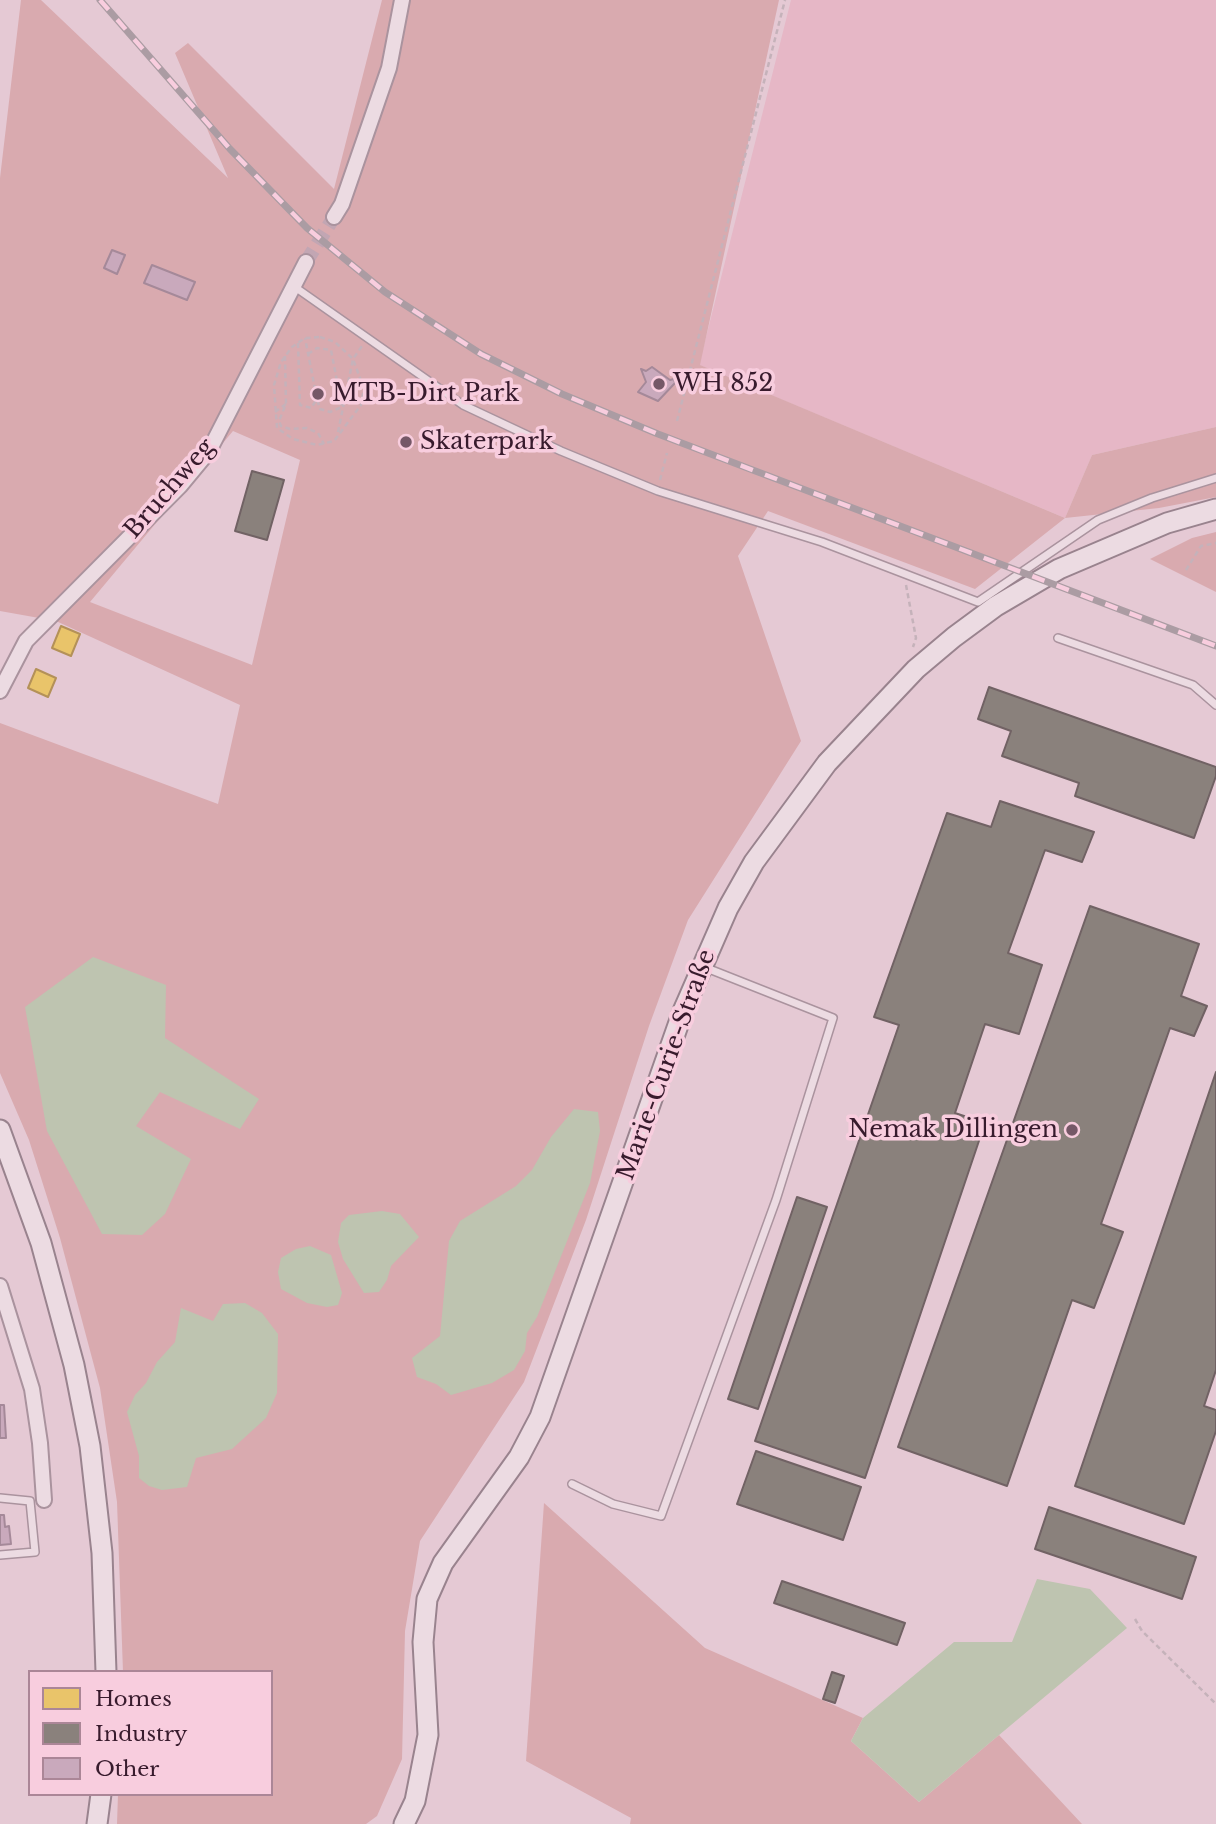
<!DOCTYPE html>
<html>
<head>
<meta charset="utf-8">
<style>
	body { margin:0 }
	#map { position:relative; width:1216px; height:1824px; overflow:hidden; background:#e5c9d4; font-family:"Libre Baskerville",serif }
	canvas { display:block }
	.legend { position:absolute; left:28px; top:1670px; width:245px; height:126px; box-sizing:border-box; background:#f8cdde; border:2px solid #ab8697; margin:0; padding:9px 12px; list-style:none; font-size:21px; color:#381b2d }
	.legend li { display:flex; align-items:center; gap:14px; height:35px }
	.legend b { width:35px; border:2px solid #ab8697 }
</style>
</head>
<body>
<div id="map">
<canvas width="1216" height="1824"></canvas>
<ul class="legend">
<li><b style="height:19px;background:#e9c46a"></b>Homes</li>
<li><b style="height:19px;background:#8a817c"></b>Industry</li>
<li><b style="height:19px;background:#c9a9bc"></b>Other</li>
</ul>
</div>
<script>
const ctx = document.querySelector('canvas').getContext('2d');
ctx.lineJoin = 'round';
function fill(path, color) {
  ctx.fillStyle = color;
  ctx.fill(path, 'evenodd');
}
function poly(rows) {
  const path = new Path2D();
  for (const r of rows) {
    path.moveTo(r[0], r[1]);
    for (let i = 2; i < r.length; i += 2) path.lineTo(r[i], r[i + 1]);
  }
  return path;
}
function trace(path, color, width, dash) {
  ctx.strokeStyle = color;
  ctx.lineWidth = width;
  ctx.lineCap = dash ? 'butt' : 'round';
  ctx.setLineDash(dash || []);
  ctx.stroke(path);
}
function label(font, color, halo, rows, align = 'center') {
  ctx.font = font + ' "Libre Baskerville",serif';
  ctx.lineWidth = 7;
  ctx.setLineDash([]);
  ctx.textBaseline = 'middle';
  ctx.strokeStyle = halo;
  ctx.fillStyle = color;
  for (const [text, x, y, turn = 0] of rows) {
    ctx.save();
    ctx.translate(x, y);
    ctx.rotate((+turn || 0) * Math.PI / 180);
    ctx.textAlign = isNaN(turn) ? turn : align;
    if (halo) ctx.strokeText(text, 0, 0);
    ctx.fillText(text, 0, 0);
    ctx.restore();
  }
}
fill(poly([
	[791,0,1216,0,1216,427,1092,455,1065,518,699,365]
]), '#e6b7c6');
fill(poly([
	[21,0,41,0,228,178,175,53,188,43,334,189,382,0,779,0,700,365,1065,518,1092,455,1216,427,1216,497,1159,508,1065,518,975,589,768,511,738,556,801,741,688,920,649,1026,586,1220,524,1382,420,1541,405,1631,402,1759,377,1816,366,1824,117,1824,118,1794,271,1794,271,1672,123,1672,117,1502,100,1388,60,1238,29,1140,0,1073,0,723,218,804,240,705,56,621,0,611,0,178],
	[233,431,300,460,252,665,90,602],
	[1216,532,1216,592,1150,559,1192,538],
	[544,1503,705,1648,863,1718,851,1741,919,1802,999,1735,1082,1824,630,1824,631,1818,526,1761]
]), '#d9aaaf');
fill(poly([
	[93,957,166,985,165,1038,259,1099,240,1129,160,1092,136,1126,191,1159,165,1214,142,1235,102,1234,47,1131,25,1007],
	[574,1109,598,1112,600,1131,590,1183,537,1317,527,1333,525,1351,514,1370,492,1383,451,1395,436,1384,417,1377,412,1358,440,1336,449,1241,460,1221,516,1186,532,1170,551,1137],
	[382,1211,400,1214,419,1237,391,1266,387,1280,379,1292,364,1293,343,1259,338,1242,341,1223,349,1215],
	[310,1246,331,1255,342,1293,338,1305,327,1307,307,1303,281,1289,278,1272,281,1258,296,1249],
	[245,1303,262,1313,278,1334,277,1393,266,1418,232,1449,196,1458,187,1487,162,1490,149,1486,139,1478,139,1456,127,1412,135,1395,146,1383,157,1362,175,1342,181,1308,213,1321,223,1304],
	[1037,1579,1090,1589,1127,1628,919,1802,851,1741,863,1718,954,1642,1012,1642]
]), '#bec4b0');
const homes = poly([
	[61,626,80,634,71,656,52,648,61,626],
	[36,669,56,678,48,697,28,688,36,669]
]);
fill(homes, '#e9c46a');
trace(homes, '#b49158', 2);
const industry = poly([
	[252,471,284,480,267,540,235,531,252,471],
	[989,687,1216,767,1216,776,1194,838,1075,796,1079,783,1002,756,1011,731,978,719,989,687],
	[1000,801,1094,832,1082,862,1045,850,1008,953,1042,965,1019,1034,985,1024,955,1113,985,1123,865,1478,755,1441,899,1025,874,1017,947,813,991,827,1000,801],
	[1090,906,1199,944,1181,996,1207,1006,1194,1036,1170,1028,1101,1224,1123,1232,1094,1308,1072,1300,1007,1486,898,1447,1090,906],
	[1216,1072,1216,1370,1204,1406,1216,1410,1216,1431,1184,1524,1075,1486,1216,1072],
	[797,1197,827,1207,758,1409,728,1399,797,1197],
	[756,1451,861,1487,843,1540,737,1504,756,1451],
	[1049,1507,1196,1557,1182,1599,1035,1549,1049,1507],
	[782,1581,905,1623,897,1645,774,1603,782,1581],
	[832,1672,844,1676,835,1703,823,1699,832,1672]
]);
fill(industry, '#8a817c');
trace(industry, '#716264', 2);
const building = poly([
	[112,250,125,255,117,274,104,268,112,250],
	[152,265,195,282,187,300,144,283,152,265],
	[652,367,670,380,674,379,675,383,658,401,638,392,646,382,641,369,646,371,652,367],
	[0,1405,4,1405,6,1438,0,1438,0,1405],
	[0,1515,4,1515,5,1527,9,1526,11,1544,0,1545,0,1515]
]);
fill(building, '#c9a9bc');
trace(building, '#a58999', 2);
trace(poly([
	[306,262,334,217]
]), '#c2a6b3', 14, [14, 7]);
const lane = poly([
	[292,285,463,405,561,451,658,491,822,542,978,602,1098,520,1152,498,1216,478],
	[1058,638,1193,685,1216,705],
	[572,1484,613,1504,661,1516,776,1200,833,1018,704,967],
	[0,1498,30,1501,35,1552,0,1555]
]);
const street = poly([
	[334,217,342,204,389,68,402,0],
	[0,691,26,641,180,486,209,451,306,262],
	[0,1286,32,1389,40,1443,44,1500]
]);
const secondary = poly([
	[0,1130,41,1243,74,1365,90,1446,102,1553,106,1672],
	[97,1824,101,1794],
	[404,1824,415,1801,428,1735,423,1642,427,1599,443,1563,519,1457,540,1417,683,1011,728,908,754,862,827,763,916,669,954,637,996,606,1059,569,1167,523,1216,509]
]);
trace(lane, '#aa939e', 10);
trace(street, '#aa939e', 18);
trace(secondary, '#99838e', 23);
trace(poly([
	[320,337,335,342,353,359,364,389,361,405,334,441,317,445,293,439,277,428,274,385,281,362,292,347,305,338,320,337],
	[298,343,300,405,311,408,317,399,305,338],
	[308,354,317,348,331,350,342,407,330,412,320,409,317,399],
	[285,356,286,404,279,421,281,426,290,429,307,428,318,433,324,444],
	[275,412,286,404],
	[677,421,785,0],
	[338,432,353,359,362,346],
	[660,480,667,453],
	[1186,570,1201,546,1216,543],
	[906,585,916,638,913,647],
	[1135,1619,1142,1631,1216,1704]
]), '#c5b2ba', 2.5, [5, 3.5]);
trace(lane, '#ecdbe2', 7);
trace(street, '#ecdbe2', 14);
trace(secondary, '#ecdbe2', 19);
const rail = poly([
	[100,0,230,149,307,228,385,292,481,354,562,394,658,434,1216,646]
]);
trace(rail, '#ab9ca3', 7);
trace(rail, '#f8cdde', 4.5, [13]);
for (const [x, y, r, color] of [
	[659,384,7,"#755867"],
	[318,394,7,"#755867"],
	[406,442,7,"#755867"],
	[1072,1130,7,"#755867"]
]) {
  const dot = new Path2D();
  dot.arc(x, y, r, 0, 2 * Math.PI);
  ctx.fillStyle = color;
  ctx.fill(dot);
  trace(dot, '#f8cdde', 2.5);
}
label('24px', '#381b2d', '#f8cdde', [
	["WH 852",673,384],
	["MTB-Dirt Park",332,394],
	["Skaterpark",420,442],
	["Nemak Dillingen",1058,1130,"right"]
], 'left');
label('24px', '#381b2d', '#f8cdde', [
	["Bruchweg",170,489,-49],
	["Marie-Curie-Straße",667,1065,-70]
]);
</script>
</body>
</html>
